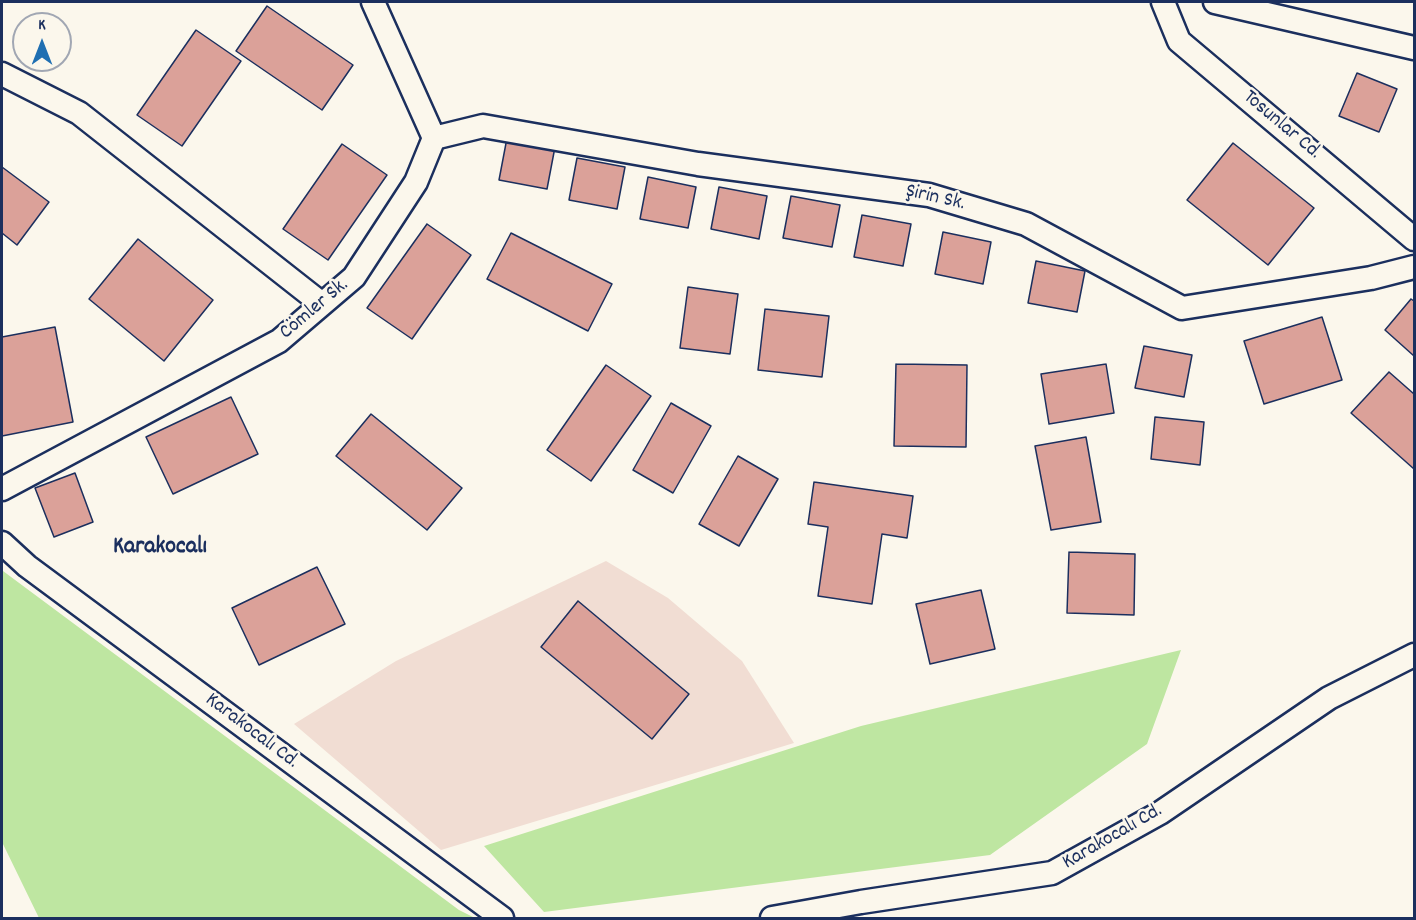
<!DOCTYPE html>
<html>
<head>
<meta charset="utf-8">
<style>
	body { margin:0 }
	#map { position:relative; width:1416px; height:920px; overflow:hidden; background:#fbf7ec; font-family:Dekko,sans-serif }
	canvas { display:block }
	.frame { position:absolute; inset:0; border:3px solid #1b2f5e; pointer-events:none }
	.north { position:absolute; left:12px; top:12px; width:60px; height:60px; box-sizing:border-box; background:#fbf7ec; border:2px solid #a1a7b3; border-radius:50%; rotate:0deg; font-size:16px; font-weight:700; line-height:24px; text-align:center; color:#1b2f5e }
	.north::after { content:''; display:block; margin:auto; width:21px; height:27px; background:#1f6fb2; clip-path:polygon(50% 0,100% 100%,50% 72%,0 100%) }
</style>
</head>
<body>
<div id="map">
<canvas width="1416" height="920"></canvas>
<div class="frame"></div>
<div class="north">K</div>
</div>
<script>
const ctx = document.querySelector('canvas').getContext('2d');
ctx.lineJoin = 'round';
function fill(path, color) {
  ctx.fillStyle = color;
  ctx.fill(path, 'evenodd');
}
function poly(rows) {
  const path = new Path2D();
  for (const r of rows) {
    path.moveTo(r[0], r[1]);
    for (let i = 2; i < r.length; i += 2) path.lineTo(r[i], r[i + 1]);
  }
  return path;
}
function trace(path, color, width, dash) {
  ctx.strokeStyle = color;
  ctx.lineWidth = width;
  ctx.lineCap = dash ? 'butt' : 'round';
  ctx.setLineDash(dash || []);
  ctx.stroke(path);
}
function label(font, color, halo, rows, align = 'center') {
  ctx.font = font + ' Dekko,sans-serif';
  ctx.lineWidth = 5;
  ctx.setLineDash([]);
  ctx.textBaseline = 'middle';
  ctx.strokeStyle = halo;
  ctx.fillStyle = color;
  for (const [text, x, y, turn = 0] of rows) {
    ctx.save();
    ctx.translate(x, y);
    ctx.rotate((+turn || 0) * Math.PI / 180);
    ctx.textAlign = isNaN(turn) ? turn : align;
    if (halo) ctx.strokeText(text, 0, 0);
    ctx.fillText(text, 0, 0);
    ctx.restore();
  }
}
fill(poly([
	[606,561,668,598,742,661,794,743,441,850,294,724,396,661]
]), '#f1ddd3');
fill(poly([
	[3,571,459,910,475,918,39,918,2,842,2,572],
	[1181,650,1147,744,990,855,544,912,484,846,861,726]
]), '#bee6a1');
const building = poly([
	[267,6,353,65,322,110,236,51,267,6],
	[196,30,241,61,182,146,137,115,196,30],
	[1357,73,1397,89,1379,132,1339,116,1357,73],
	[507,138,555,147,547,189,499,180,507,138],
	[1233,143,1314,208,1268,265,1187,200,1233,143],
	[342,144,387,175,328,260,283,229,342,144],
	[577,158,625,167,617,209,569,200,577,158],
	[2,167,49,202,17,245,2,233,2,167],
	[648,177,696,187,688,228,640,219,648,177],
	[719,187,767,196,759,239,711,229,719,187],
	[791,196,840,205,832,247,783,238,791,196],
	[862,215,911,224,903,266,854,257,862,215],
	[427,224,471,255,412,339,367,308,427,224],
	[943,232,991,242,983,284,935,274,943,232],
	[511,233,612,284,588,331,487,279,511,233],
	[138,239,213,300,164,361,89,299,138,239],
	[1036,261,1085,271,1077,312,1028,303,1036,261],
	[688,287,738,294,730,354,680,348,688,287],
	[1411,299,1414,301,1414,356,1385,330,1411,299],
	[765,309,829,316,822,377,758,370,765,309],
	[1322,317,1342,380,1264,404,1244,341,1322,317],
	[55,327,73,422,2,436,2,337,55,327],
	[1144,346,1192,355,1184,397,1135,388,1144,346],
	[896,364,967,365,966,447,894,446,896,364],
	[1106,364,1114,413,1049,424,1041,374,1106,364],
	[606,365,651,396,591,481,547,450,606,365],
	[1389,372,1414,394,1414,469,1351,413,1389,372],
	[231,397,258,454,173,494,146,437,231,397],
	[671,403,711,426,673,493,633,470,671,403],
	[371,414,462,488,427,530,336,456,371,414],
	[1155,417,1204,422,1200,465,1151,459,1155,417],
	[1086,437,1101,522,1051,530,1035,446,1086,437],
	[738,456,778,479,739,546,699,524,738,456],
	[75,473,93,522,54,537,35,488,75,473],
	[814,482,913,496,907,538,882,534,872,604,818,596,828,527,808,524,814,482],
	[1069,552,1135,554,1134,615,1067,613,1069,552],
	[317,567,345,624,259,665,232,608,317,567],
	[981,590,995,649,930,664,916,604,981,590],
	[578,601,689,694,652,739,541,647,578,601]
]);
fill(building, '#dba199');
trace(building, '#1b2f5e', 1.5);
const minor = poly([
	[1163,2,1179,41,1414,239],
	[1215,2,1414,48],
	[2,74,79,113,322,304],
	[434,138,483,126,698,164,929,195,1026,224,1182,308,1371,278,1414,267],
	[2,489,279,341,354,277,416,182,434,138,373,2],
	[2,543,27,566,502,918],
	[772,918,861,902,1052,873,1160,813,1329,698,1414,655]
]);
trace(minor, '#1b2f5e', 27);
trace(minor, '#fbf7ec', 22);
label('21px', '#1b2f5e', '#fbf7ec', [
	["Tosunlar Cd.",1281,126,40],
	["Şirin Sk.",935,199,13],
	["Cömler Sk.",315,310,-40],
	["Karakocalı Cd.",251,732,37],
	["Karakocalı Cd.",1113,838,-30]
]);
label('bold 24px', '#1b2f5e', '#fbf7ec', [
	["Karakocalı",160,549]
]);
</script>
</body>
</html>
